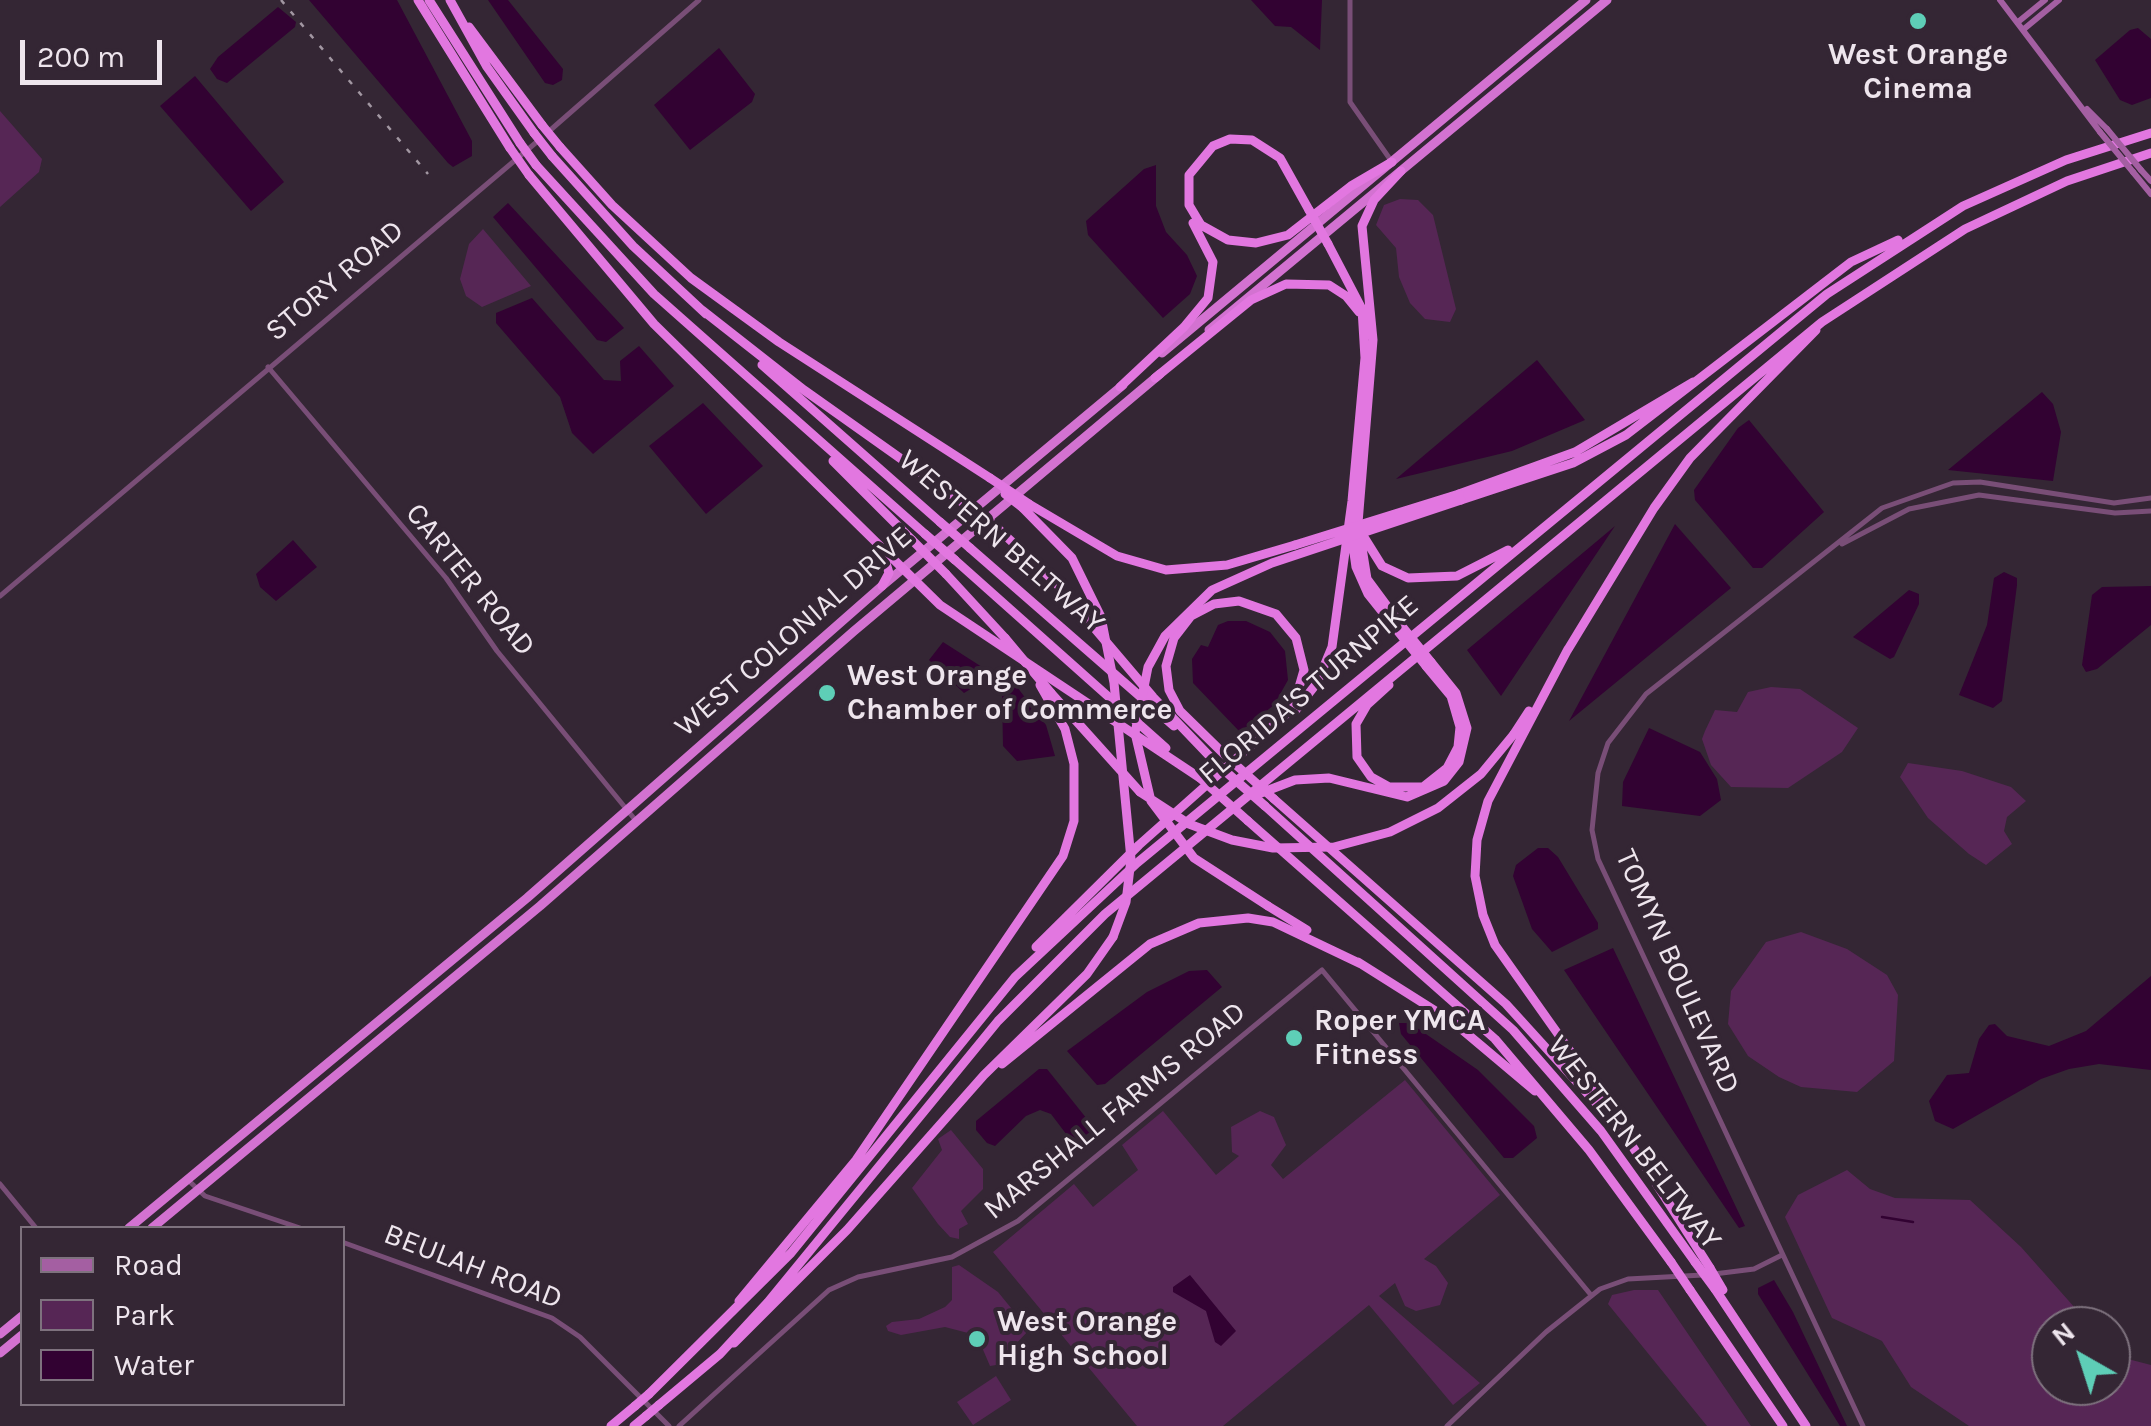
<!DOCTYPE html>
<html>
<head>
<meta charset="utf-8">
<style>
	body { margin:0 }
	#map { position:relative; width:2151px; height:1426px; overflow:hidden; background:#342634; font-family:Karla,sans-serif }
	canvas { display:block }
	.legend { position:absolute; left:20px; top:1226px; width:325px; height:180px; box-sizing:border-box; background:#342634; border:2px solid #7e727e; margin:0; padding:12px 18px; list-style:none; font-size:30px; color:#eee5ed }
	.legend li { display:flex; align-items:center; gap:20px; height:50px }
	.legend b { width:50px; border:2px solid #7e727e }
	.north { position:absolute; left:2031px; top:1306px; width:100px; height:100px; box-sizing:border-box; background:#342634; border:2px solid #7e727e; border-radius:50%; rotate:321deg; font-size:28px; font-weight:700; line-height:40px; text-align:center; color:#eee5ed }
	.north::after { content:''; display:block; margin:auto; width:35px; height:45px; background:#5eceb7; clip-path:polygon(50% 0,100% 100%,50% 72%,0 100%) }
	.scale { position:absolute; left:20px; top:40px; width:142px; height:45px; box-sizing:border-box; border:5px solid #eee5ed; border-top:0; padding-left:12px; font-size:30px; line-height:35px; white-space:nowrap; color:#eee5ed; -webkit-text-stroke:8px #342634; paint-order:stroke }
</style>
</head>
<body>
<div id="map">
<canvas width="2151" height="1426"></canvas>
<ul class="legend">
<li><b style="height:12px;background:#a45fa2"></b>Road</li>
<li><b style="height:28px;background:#562655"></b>Park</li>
<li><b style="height:28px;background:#320232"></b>Water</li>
</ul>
<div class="north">N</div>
<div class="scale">200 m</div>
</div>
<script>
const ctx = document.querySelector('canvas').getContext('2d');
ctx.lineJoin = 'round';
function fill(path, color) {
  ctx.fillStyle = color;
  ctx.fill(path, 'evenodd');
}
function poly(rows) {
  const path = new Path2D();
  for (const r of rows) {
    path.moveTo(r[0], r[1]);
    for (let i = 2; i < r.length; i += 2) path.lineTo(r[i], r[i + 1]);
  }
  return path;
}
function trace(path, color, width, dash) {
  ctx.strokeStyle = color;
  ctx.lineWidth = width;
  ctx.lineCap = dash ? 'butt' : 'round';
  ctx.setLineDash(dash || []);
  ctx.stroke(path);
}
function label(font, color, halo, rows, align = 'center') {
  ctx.font = font + ' Karla,sans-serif';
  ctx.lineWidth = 8;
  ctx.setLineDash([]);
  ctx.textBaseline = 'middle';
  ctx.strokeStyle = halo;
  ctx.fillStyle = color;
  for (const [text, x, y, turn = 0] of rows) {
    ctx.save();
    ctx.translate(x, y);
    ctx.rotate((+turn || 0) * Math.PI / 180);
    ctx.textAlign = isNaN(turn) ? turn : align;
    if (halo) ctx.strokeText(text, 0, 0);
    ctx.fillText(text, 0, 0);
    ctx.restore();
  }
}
fill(poly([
	[0,111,42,159,39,172,0,207],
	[1400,199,1418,200,1433,215,1456,309,1450,322,1425,319,1410,303,1399,277,1396,248,1376,225,1384,205],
	[483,229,531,286,482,307,466,296,460,279,469,244],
	[1771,687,1800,689,1858,728,1842,752,1788,788,1731,787,1711,765,1702,739,1705,731,1715,710,1737,712,1748,692],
	[1908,763,1962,771,2011,787,2026,801,2007,817,2004,831,2012,844,1986,865,1969,854,1928,818,1900,777],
	[1801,932,1847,949,1887,975,1898,995,1894,1061,1857,1092,1801,1087,1779,1077,1748,1056,1728,1024,1731,991,1766,942],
	[1405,1080,1500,1195,1424,1259,1436,1266,1448,1283,1440,1305,1416,1311,1405,1306,1395,1283,1379,1296,1480,1383,1453,1405,1369,1305,1223,1426,1137,1426,993,1252,1074,1184,1093,1207,1138,1170,1122,1145,1163,1111,1216,1175,1239,1156,1232,1152,1231,1127,1260,1111,1274,1117,1286,1145,1271,1165,1283,1179],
	[951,1130,983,1169,983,1189,961,1211,968,1224,959,1229,959,1239,950,1237,938,1224,912,1188,942,1150,938,1139],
	[1847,1170,1870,1189,1895,1198,1970,1200,2021,1247,2091,1326,2051,1326,2051,1386,2111,1386,2111,1345,2124,1358,2151,1365,2151,1426,1969,1426,1911,1387,1882,1341,1832,1318,1785,1217,1798,1195],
	[959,1265,998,1292,1029,1330,996,1365,990,1366,978,1338,968,1333,945,1327,901,1335,888,1331,886,1326,892,1322,919,1319,945,1307,952,1300,952,1267],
	[1634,1290,1658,1290,1751,1426,1707,1426,1608,1304,1612,1295],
	[996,1376,1011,1400,973,1425,957,1402]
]), '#562655');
fill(poly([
	[309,0,397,0,472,141,472,156,453,167,448,163],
	[488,0,508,0,563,69,562,80,553,85,545,83],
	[1251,0,1322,0,1320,50,1291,27,1275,26],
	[278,7,296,22,295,27,227,83,217,79,210,69,218,57],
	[2138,28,2151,39,2151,98,2132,105,2120,100,2095,60,2130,30],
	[719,48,755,94,752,102,690,150,654,105],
	[195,76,284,182,251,211,160,106],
	[1156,165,1156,206,1166,232,1187,255,1197,276,1190,294,1163,318,1088,235,1086,221,1144,169],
	[508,203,624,328,606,342,597,340,493,217],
	[532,298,604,380,621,381,620,361,639,346,674,386,593,454,572,433,560,397,496,323,496,313],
	[1537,360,1585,420,1512,451,1396,479],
	[2042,392,2053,404,2061,432,2053,481,1948,470],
	[703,403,763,466,706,514,649,446],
	[1749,420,1824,512,1762,568,1753,568,1695,500,1694,490,1738,428],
	[1675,524,1731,588,1569,721],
	[1615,526,1501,696,1467,650],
	[293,540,317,567,276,601,260,587,256,574],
	[2004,572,2017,578,2017,585,2002,701,1993,708,1959,695,1987,625,1994,578],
	[2151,586,2151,625,2097,669,2086,672,2082,665,2092,595,2102,587],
	[1909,590,1919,594,1919,604,1894,657,1890,659,1853,637],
	[1228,621,1246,621,1270,632,1285,651,1288,680,1274,705,1240,732,1193,683,1192,659,1201,645,1208,647,1218,625],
	[943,642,982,667,982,682,964,693,929,660],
	[1014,683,1046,725,1055,756,1017,761,1003,746,1002,693],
	[1649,728,1700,752,1717,779,1721,800,1700,816,1622,806,1623,782],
	[1538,848,1548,848,1558,857,1598,923,1598,929,1552,952,1532,929,1513,876,1516,865],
	[1613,948,1745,1226,1739,1228,1564,970],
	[1207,970,1222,987,1105,1084,1097,1085,1067,1051,1147,992,1189,971],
	[2151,976,2151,1070,2099,1064,2069,1069,2041,1079,1953,1129,1935,1121,1929,1101,1947,1075,1969,1073,1979,1039,1989,1025,1995,1024,2007,1036,2049,1046,2086,1031],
	[1399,1023,1410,1023,1478,1070,1534,1126,1537,1138,1513,1158,1504,1158,1401,1034],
	[1039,1069,1047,1069,1095,1129,1073,1143,1051,1114,1040,1110,1026,1116,995,1146,987,1143,976,1130,976,1121],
	[1190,1275,1236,1331,1221,1346,1215,1342,1206,1311,1173,1292,1173,1287],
	[1774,1280,1793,1312,1847,1426,1840,1426,1758,1294,1758,1288]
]), '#320232');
trace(poly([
	[1882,1217,1913,1222]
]), '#320232', 2.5);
trace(poly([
	[1350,0,1350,102,1392,162],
	[547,133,699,0],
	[268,367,446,578,497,651,637,822],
	[1842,544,1909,509,1979,495,2115,513,2151,511],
	[0,596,539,140],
	[188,1180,205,1196,300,1228],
	[0,1184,36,1228],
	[342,1242,552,1318,580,1337,669,1426],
	[1714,1274,1754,1269,1782,1255],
	[679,1426,829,1290,858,1277,952,1257,1018,1221,1322,970,1591,1295],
	[1447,1426,1546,1332,1600,1289,1628,1279,1703,1275],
	[1863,1426,1598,859,1592,830,1598,773,1608,743,1646,694,1882,508,1953,483,1980,482,2114,503,2151,498]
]), '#794e77', 5);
trace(poly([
	[2000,0,2100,132],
	[2018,22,2045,0],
	[2024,29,2059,0],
	[2087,109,2107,129],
	[2141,170,2151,181],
	[2133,172,2151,194]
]), '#a45fa2', 6);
trace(poly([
	[1209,330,1607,0],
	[1162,353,1586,0],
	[129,1228,527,898,882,586,1123,385],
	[152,1228,540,906,854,631,1160,374],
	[0,1334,22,1316],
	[0,1353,22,1335]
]), '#d372d1', 9);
trace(poly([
	[418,0,510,148],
	[429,0,520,143],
	[450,0,487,67,534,133],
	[469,27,542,125],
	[560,147,612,205,691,278,779,342,990,478],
	[552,156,633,246,706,314],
	[536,165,654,294,925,534],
	[1401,171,1374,200,1362,226,1373,340,1358,523,1367,579,1401,625],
	[529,175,654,324,940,605,1200,778],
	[1309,210,1280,158,1252,140,1230,139,1213,146,1189,175,1189,205,1201,225,1228,240,1256,243,1288,235,1351,186,1392,162],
	[702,310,804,390,993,524,1057,584,1153,697,1217,764],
	[762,365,940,522],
	[1155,378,1251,300,1286,284,1329,285,1346,296,1359,312],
	[1120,387,1184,327,1208,298,1213,262,1193,223],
	[833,461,912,540],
	[1459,494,1575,452,1693,382],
	[1461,500,1573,463,1626,435,1851,262,1898,240],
	[1029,504,1117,556,1166,570,1227,565,1295,545],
	[1023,508,1072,558,1101,617],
	[1362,534,1382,566,1408,578,1457,576,1508,550],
	[1352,539,1356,567,1368,594,1396,629],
	[970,548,1174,726],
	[955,560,1166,748],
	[946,574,1005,638],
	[882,586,889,573,883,553],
	[1568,649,1488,801,1477,840,1475,876,1483,915,1495,945,1587,1075,1710,1268],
	[1567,651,1654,508,1690,458,1816,330],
	[1389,685,1367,705,1356,724,1357,757,1371,777,1389,787,1423,787,1447,768,1458,747,1460,727,1451,696,1426,666],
	[1051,693,1140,792],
	[1295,711,1317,683,1332,647,1352,501,1365,358,1362,309,1328,244],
	[1514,734,1529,711],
	[1261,793,1295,780,1329,778,1407,797,1444,781,1459,762,1467,728,1456,693,1431,662],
	[1274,799,1506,1004,1606,1114],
	[1265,806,1513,1030,1601,1131,1695,1262],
	[1248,821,1495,1039,1589,1150,1671,1262],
	[1268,906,1307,930],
	[1036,947,1139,845,1293,708,1304,670,1296,638,1276,614,1239,601,1214,604,1191,616,1174,638,1166,666,1169,690,1180,711,1226,756],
	[1358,962,1453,1022,1535,1091],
	[1002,1064,1150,944,1199,923,1248,918,1273,922,1361,964],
	[1715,1289,1806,1426],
	[1690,1290,1783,1426],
	[739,1301,856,1160,1063,856,1074,821,1074,764,1065,729,1040,685],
	[734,1343,847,1230,984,1075,1087,974,1113,937],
	[649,1394,791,1253,1015,977,1137,863,1827,294,1963,206,2066,160,2151,133],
	[659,1405,720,1354,768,1302,998,1021,1105,914,1822,322,1965,229,2067,181,2151,153],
	[611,1426,635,1406],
	[634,1426,646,1416]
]), '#e277e0', 9);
trace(poly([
	[281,0,428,174]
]), '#a297a2', 2.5, [5, 10]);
trace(poly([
	[2107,129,2141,170],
	[2100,132,2133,172]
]), '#a45fa2', 6);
trace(poly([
	[542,125,560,147],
	[534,133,552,156],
	[520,143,536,165],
	[510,148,529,175],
	[1309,210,1328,244],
	[990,478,1029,504],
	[1005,494,1023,508],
	[940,522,970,548],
	[925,534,955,560],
	[912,540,946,574],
	[1295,545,1459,494],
	[1101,617,1114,683,1131,859,1126,902,1113,937],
	[1401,625,1431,662],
	[1396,629,1426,666],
	[1005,638,1051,693],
	[1226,756,1274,799],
	[1217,764,1265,806],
	[1200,778,1248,821],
	[1140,792,1189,824,1232,840,1273,848,1334,847,1390,832,1438,808,1481,774,1514,734],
	[1268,906,1194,858,1151,801,1135,733,1148,667,1165,636,1212,590,1272,563,1461,500],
	[1671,1262,1690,1290],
	[1695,1262,1715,1289],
	[1710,1268,1723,1290],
	[635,1406,649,1394],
	[646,1416,659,1405]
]), '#e277e0', 9);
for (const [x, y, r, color] of [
	[1918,21,10,"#5eceb7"],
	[827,693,10,"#5eceb7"],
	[1294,1038,10,"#5eceb7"],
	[977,1339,10,"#5eceb7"]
]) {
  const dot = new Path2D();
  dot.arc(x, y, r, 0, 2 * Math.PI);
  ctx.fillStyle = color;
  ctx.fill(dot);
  trace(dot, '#342634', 4);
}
label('bold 30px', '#eee5ed', '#342634', [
	["West Orange",1918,55,"center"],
	["Cinema",1918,89,"center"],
	["West Orange",847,676],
	["Chamber of Commerce",847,710],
	["Roper YMCA",1314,1021],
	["Fitness",1314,1055],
	["West Orange",997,1322],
	["High School",997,1356]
], 'left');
label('30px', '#eee5ed', '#342634', [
	["STORY ROAD",335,281,-40],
	["WESTERN BELTWAY",1001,542,41],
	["CARTER ROAD",470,580,51],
	["WEST COLONIAL DRIVE",794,632,-41],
	["FLORIDA'S TURNPIKE",1309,690,-40],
	["TOMYN BOULEVARD",1677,972,66],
	["MARSHALL FARMS ROAD",1115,1111,-39],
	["WESTERN BELTWAY",1634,1143,52],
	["BEULAH ROAD",473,1267,21]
]);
</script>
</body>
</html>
